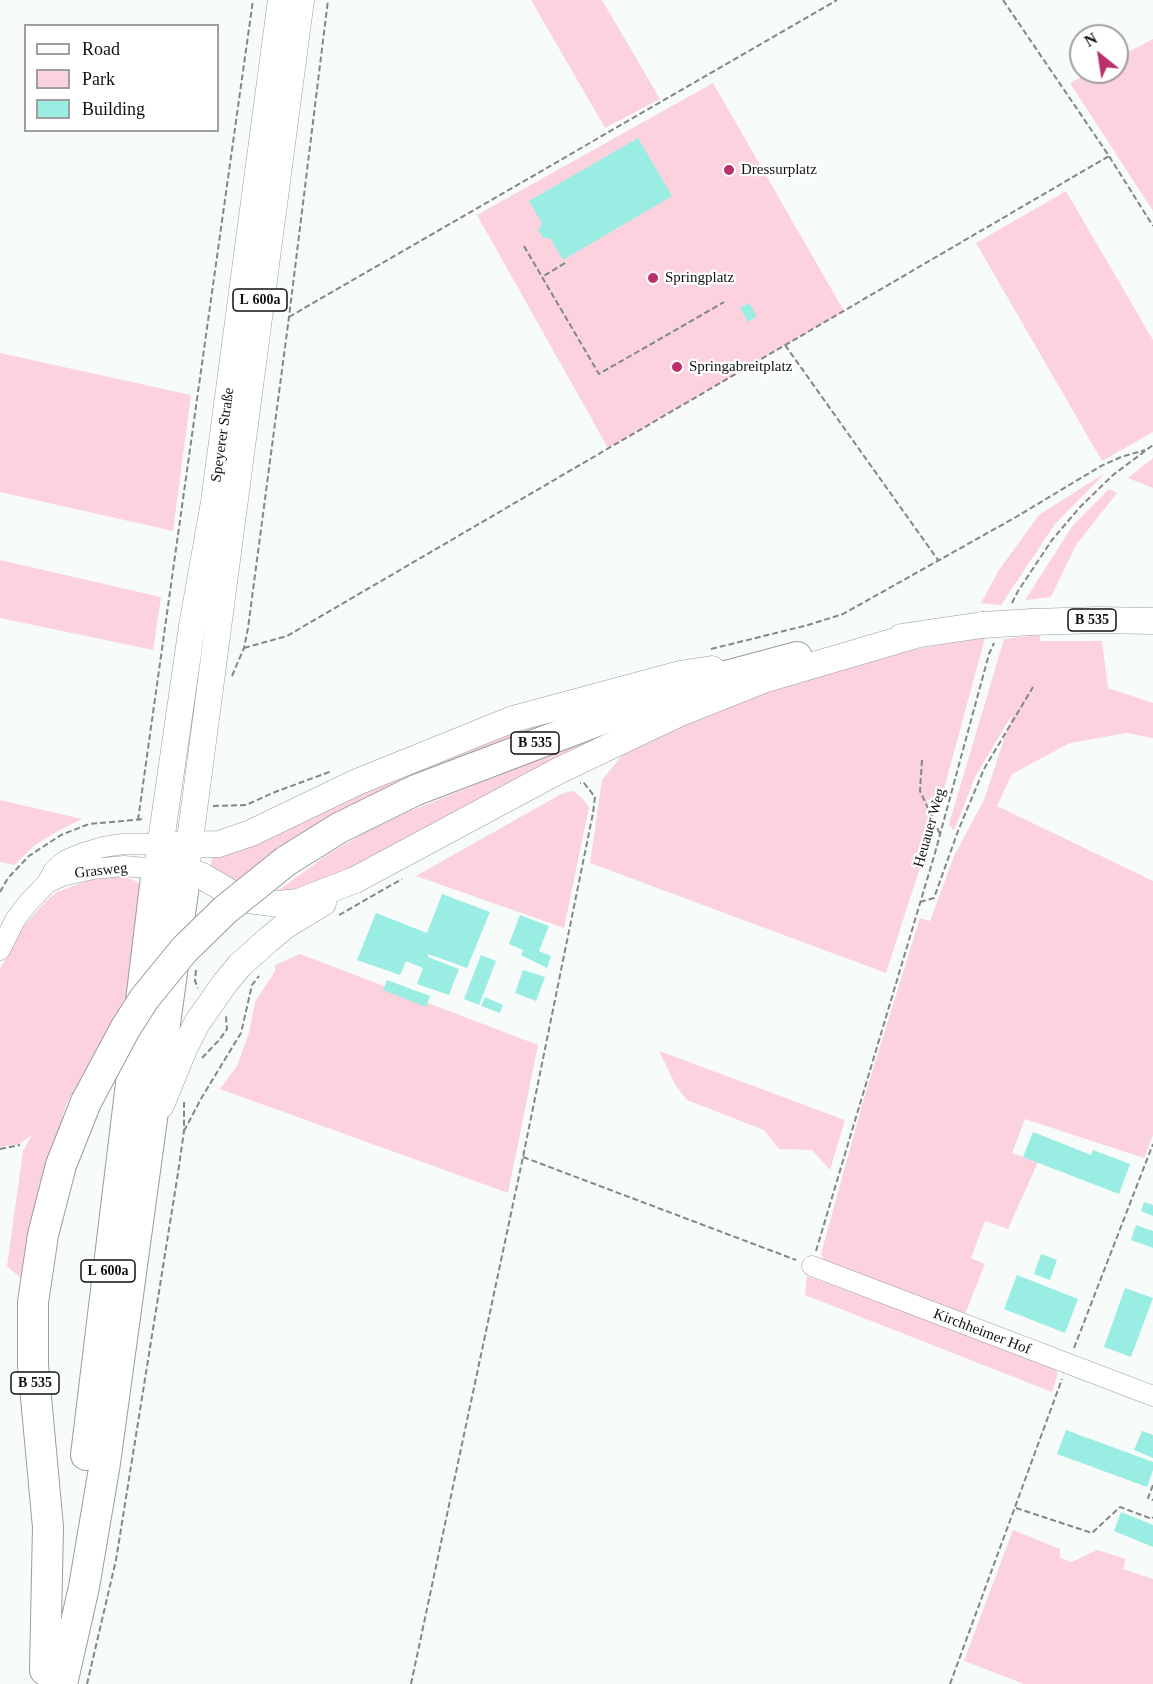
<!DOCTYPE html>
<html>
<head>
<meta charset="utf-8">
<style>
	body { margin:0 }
	#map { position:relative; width:1153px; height:1684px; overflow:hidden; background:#f7fcfb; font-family:Georgia,serif }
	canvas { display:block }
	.legend { position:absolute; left:24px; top:24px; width:195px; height:108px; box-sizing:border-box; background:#fff; border:2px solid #9f9f9f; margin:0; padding:8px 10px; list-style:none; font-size:18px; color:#0f1010 }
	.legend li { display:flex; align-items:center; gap:12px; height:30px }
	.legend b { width:30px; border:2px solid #9f9f9f }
	.north { position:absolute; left:1069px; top:24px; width:60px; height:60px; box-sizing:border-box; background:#fff; border:2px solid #9f9f9f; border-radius:50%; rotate:330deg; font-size:16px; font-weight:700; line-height:24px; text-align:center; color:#0f1010 }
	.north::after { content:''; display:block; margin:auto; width:21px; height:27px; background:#ba306a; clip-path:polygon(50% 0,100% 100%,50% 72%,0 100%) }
</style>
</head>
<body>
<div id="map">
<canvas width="1153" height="1684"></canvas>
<ul class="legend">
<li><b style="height:8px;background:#fff"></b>Road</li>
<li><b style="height:16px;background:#fcd2de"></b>Park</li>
<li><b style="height:16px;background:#99ede2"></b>Building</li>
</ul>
<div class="north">N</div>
</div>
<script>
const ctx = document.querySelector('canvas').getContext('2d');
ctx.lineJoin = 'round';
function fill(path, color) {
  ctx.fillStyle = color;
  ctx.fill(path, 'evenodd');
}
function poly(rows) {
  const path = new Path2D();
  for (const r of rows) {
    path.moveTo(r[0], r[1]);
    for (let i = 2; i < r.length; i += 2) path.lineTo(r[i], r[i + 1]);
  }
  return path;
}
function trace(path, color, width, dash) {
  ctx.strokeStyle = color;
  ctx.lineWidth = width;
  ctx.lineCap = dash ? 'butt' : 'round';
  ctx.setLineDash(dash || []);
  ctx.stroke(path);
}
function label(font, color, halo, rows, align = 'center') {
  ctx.font = font + ' Georgia,serif';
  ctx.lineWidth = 4.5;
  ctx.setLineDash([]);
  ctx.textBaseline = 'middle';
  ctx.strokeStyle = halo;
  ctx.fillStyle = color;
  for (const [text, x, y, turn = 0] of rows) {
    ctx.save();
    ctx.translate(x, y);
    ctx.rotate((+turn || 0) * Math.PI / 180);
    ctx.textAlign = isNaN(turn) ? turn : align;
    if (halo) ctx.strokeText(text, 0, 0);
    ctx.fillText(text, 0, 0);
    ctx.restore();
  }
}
fill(poly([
	[531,0,602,0,660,99,605,128],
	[1153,39,1153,211,1070,83,1091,72,1117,72,1117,58],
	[713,83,844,311,608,448,477,215],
	[1066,191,1153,340,1153,432,1102,461,976,243],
	[0,353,191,395,173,531,0,492],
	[1153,458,1153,488,1128,478],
	[1105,473,1055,524,1001,605,981,603,999,570,1039,515],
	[1109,489,1117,493,1076,545,1051,597,1025,600,1073,525],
	[0,560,161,597,153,650,0,618],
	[1040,635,1040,641,1102,641,1108,688,1153,703,1153,738,1127,733,1070,743,1012,774,997,806,1153,881,1153,1135,1144,1158,1025,1119,1012,1153,1038,1162,1008,1229,985,1221,971,1258,985,1264,963,1319,828,1267,821,1254,864,1098,920,918,930,921,954,856,984,800,1012,715,975,777,954,831,949,824,1004,639],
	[985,638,939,807,927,799,931,833,886,973,590,863,602,780,628,748,763,687,858,661,958,641],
	[651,689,235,887,209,871,213,856,445,753],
	[661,710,320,886,272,895,327,855,364,833,408,812],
	[574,791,584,800,589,807,564,928,416,876,563,793],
	[0,800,82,819,58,831,35,845,14,865,0,862],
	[124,875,141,884,128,994,66,1105,38,1205,25,1282,7,1266,23,1151,32,1135,19,1144,0,1147,0,969,21,929,46,901,57,892,92,879],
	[300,954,538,1045,508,1193,220,1089,237,1066,249,1033,255,1002,275,971,275,965],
	[659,1051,845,1120,830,1170,812,1150,779,1149,764,1130,687,1100,676,1086],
	[807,1276,1051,1366,1058,1373,1052,1392,805,1295],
	[1013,1530,1060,1549,1060,1558,1072,1562,1097,1550,1126,1559,1123,1569,1153,1579,1153,1684,1024,1684,964,1661]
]), '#fcd2de');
fill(poly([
	[638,138,672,196,563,260,550,238,543,238,538,230,542,224,529,201],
	[749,303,757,316,748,322,740,308],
	[442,894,490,912,467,968,428,954,428,957,459,969,449,995,417,984,423,968,406,961,400,975,357,960,376,913,427,933],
	[520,915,549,926,539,951,551,956,547,968,521,955,523,950,509,944],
	[481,955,496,961,479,1005,464,999],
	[523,970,545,977,536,1001,515,993],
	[387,980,430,996,426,1007,383,990],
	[485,997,503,1005,500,1013,481,1006],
	[1033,1132,1091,1155,1093,1150,1130,1164,1119,1194,1023,1157],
	[1144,1202,1153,1205,1153,1216,1141,1211],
	[1136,1225,1153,1231,1153,1248,1131,1240],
	[1041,1254,1057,1260,1050,1280,1034,1274],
	[1017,1275,1078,1299,1065,1333,1004,1309],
	[1125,1288,1153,1298,1131,1357,1104,1347],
	[1066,1430,1153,1462,1153,1470,1147,1487,1057,1454],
	[1142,1431,1153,1435,1153,1458,1134,1450],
	[1121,1512,1153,1525,1153,1547,1114,1531]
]), '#99ede2');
const minor = poly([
	[48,881,54,870,66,860,83,853,103,847,123,844,159,844],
	[0,950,15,920,27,904,47,883,62,876,93,869,124,866,157,869],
	[812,1266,1153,1396]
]);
const major = poly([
	[281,0,214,502,192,626,157,869,186,870,202,876,241,899,279,904,298,902,355,880,558,771,678,714,766,679,916,635],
	[1032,622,1098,620,1153,621],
	[901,637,982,625],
	[175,845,219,844,251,833,357,782,513,719,680,674,712,669],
	[186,870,301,0],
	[161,1105,184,1049,197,1023,225,983,240,965,268,940,285,926,323,903]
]);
const highway = poly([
	[286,861,339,828,416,790,689,686,797,657],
	[86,1455,157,869],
	[45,1670,48,1527,33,1365,33,1302,43,1235,61,1165,86,1102],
	[62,1684,84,1587,105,1463,186,870]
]);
trace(minor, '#999d9d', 21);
trace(major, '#999d9d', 27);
trace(highway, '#999d9d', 32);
trace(poly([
	[1003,0,1109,156,1153,226],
	[524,246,542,277],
	[565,263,542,277,599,374,724,302],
	[289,317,837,0],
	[785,345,938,560],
	[1012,603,1018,591,1052,540,1080,507,1113,475,1153,445],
	[244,648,287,636,1109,156],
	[711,649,808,625,843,614,1016,517,1101,466,1121,457,1145,450],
	[232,676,244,648,248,628,289,317,328,0],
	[922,760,920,791,940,834],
	[213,806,246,805,275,792,332,771],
	[138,820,253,0],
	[0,892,8,878,29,856,61,835,89,824,145,819],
	[920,902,934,898,958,831,984,769,1033,687],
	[339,915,402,879],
	[196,970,195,981,198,988],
	[202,1058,220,1039,227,1029,226,1016],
	[184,1131,202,1097,241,1033,252,985,259,976],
	[0,1149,20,1145],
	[523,1157,796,1260],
	[816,1251,935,853,989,654,994,643],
	[1074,1348,1153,1144],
	[1153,1485,1148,1498,1153,1500],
	[1016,1508,1092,1533,1120,1507,1152,1519,1153,1517],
	[87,1684,116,1560,178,1173,184,1131,184,1102],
	[411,1684,523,1157,593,813,595,797,584,783,580,783],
	[950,1684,1062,1379]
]), '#838686', 2, [6, 3]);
trace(minor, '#fff', 20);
trace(major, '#fff', 26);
trace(highway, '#fff', 30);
const majorBridge = poly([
	[982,625,1032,622]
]);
const highwayBridge = poly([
	[86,1102,125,1029,144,999,184,950,225,910,286,861]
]);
trace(majorBridge, '#999d9d', 27, []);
trace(highwayBridge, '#999d9d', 32, []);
trace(majorBridge, '#fff', 26);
trace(highwayBridge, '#fff', 30);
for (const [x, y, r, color] of [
	[729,170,6,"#ba306a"],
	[653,278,6,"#ba306a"],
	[677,367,6,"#ba306a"]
]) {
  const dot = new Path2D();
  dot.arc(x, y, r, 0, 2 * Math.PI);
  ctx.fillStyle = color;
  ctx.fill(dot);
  trace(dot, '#fff', 2);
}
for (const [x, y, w] of [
	[260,300,54],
	[1092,620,48],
	[535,743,48],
	[108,1271,54],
	[35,1383,48]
]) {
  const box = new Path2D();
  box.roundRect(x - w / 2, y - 11, w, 22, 4.5);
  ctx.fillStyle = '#fff';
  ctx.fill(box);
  trace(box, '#0f1010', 1.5);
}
label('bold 14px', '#0f1010', null, [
	["L 600a",260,300],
	["B 535",1092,620],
	["B 535",535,743],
	["L 600a",108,1271],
	["B 535",35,1383]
]);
label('15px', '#0f1010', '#fff', [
	["Dressurplatz",741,170],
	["Springplatz",665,278],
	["Springabreitplatz",689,367]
], 'left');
label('15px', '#0f1010', '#fff', [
	["Speyerer Straße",223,435,-82],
	["Heuauer Weg",930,828,-74],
	["Grasweg",101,871,-6],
	["Kirchheimer Hof",982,1332,21]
]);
</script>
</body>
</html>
